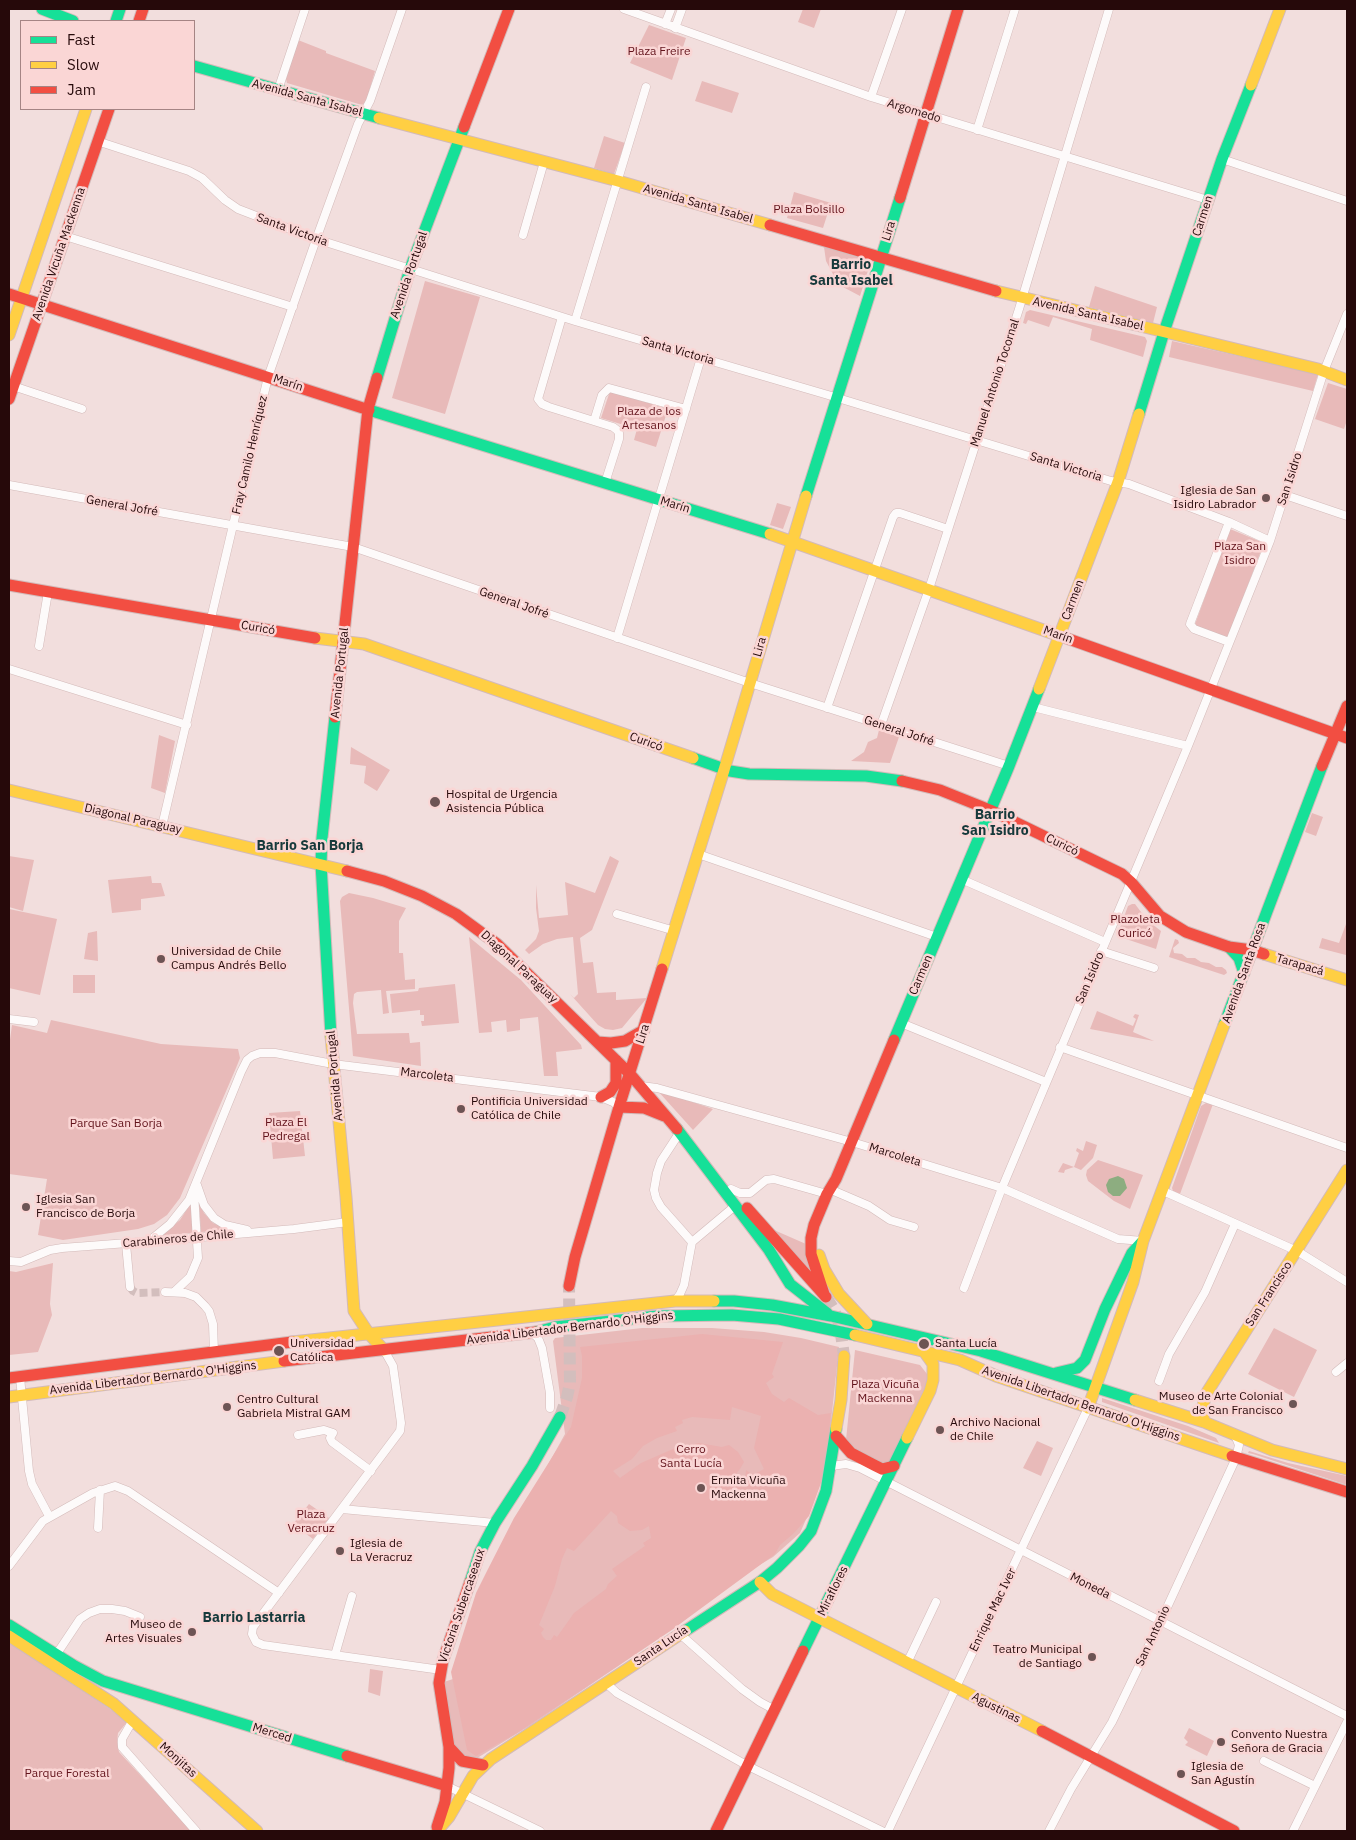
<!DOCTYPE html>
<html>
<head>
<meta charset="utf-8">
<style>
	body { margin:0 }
	#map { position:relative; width:1356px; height:1840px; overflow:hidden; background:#f2dedd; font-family:"IBM Plex Sans",sans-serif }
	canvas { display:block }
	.frame { position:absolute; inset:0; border:10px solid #26090a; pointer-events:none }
	.legend { position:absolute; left:20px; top:20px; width:175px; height:90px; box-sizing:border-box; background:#fad6d5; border:1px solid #a58484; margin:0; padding:6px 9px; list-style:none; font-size:15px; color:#26090a }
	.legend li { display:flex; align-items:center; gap:10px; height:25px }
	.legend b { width:25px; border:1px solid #a58484 }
</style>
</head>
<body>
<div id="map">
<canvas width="1356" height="1840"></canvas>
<div class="frame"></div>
<ul class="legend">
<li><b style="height:6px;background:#16e098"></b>Fast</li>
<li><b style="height:6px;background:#ffcf43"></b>Slow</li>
<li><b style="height:6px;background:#f24e42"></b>Jam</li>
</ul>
</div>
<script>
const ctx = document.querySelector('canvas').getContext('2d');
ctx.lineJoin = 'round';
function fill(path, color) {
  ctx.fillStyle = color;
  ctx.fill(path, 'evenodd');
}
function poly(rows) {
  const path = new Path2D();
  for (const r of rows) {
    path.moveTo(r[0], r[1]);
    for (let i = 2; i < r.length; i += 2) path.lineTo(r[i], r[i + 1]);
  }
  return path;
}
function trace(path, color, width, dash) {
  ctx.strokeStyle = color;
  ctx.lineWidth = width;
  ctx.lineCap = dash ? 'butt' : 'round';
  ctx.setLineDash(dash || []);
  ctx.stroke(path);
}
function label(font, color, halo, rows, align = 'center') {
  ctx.font = font + ' "IBM Plex Sans",sans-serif';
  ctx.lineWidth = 5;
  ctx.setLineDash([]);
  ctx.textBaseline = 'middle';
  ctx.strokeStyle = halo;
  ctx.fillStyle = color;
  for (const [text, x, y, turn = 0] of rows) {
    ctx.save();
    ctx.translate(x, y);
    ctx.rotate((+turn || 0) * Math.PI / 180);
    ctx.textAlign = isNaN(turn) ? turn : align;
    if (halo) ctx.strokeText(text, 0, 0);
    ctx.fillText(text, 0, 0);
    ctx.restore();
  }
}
fill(poly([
	[803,9,821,9,814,28,798,22],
	[649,25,686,38,672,80,630,63],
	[298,40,326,51,326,53,375,71,366,102,362,105,287,83,286,79],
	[702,81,739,93,732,113,695,101],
	[604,136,625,143,614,174,594,168],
	[794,192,831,203,823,228,787,218],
	[824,247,871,261,860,296,843,287,835,278,826,261],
	[425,281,480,297,445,414,392,398],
	[1095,286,1157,307,1153,323,1089,307],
	[1030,310,1145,337,1147,341,1143,357,1090,340,1092,329,1053,317,1049,327,1028,320,1026,324,1023,323,1026,312],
	[1172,341,1318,374,1313,391,1169,357],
	[1328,383,1347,389,1347,420,1344,429,1315,419],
	[610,391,668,409,656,447,634,440,637,429,601,418],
	[777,503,791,507,783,529,770,525],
	[1230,529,1264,543,1227,639,1194,627],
	[879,730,899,737,890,763,851,761,864,752,868,742,877,738],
	[159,735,175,741,165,793,151,788],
	[351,747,390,770,377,791,364,783,366,766,350,764],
	[1312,813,1323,817,1316,836,1305,832],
	[9,856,34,860,23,911,9,907],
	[610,856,619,861,592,930,580,938,583,963,593,962,597,993,616,992,616,1000,647,998,622,1028,613,1030,605,1029,598,1025,570,994,574,998,578,994,573,937,557,939,543,944,529,954,525,950,536,939,539,931,536,908,536,885,539,918,568,915,565,882,595,893],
	[151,876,152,883,161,883,165,896,141,899,141,910,112,913,108,880],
	[349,893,373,898,406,908,399,921,399,953,403,953,405,980,415,979,415,989,386,991,389,1013,383,1014,381,990,357,992,354,994,353,1003,357,1034,409,1033,410,1043,420,1042,421,1066,353,1056,340,901,342,897],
	[1132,904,1135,904,1147,920,1161,931,1156,949,1117,936,1128,906],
	[9,909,57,919,40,995,9,988],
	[1346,924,1346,955,1319,948,1322,938,1339,943],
	[97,931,98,961,84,959,88,933],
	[469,937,521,980,581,1045,582,1049,556,1052,558,1076,544,1076,538,1017,520,1019,520,1030,507,1032,506,1020,491,1022,492,1032,479,1033],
	[1175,939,1178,940,1179,943,1173,948,1174,953,1182,954,1187,958,1195,958,1201,962,1209,963,1216,967,1222,967,1226,970,1227,973,1224,975,1169,957],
	[73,975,95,975,95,993,73,993],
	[455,984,459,1023,422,1026,421,1021,424,1021,424,1015,420,1015,420,1010,392,1013,390,994,418,991,419,988],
	[1097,1011,1133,1026,1136,1019,1133,1017,1135,1014,1139,1015,1133,1032,1154,1041,1090,1029],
	[51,1020,161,1044,238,1049,240,1058,236,1068,180,1198,167,1215,154,1224,138,1229,63,1240,38,1235,47,1179,9,1174,9,1047,12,1025,47,1033],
	[657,1090,713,1109,693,1130],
	[1206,1103,1213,1104,1180,1194,1173,1191,1172,1188,1201,1106],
	[300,1111,305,1156,273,1159,269,1113],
	[1086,1141,1097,1145,1093,1158,1081,1170,1074,1167,1065,1170,1064,1173,1058,1172,1063,1163,1074,1167,1079,1153,1076,1151,1077,1148,1083,1151],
	[1098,1160,1143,1175,1130,1209,1114,1201,1088,1181,1086,1175,1087,1170],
	[191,1203,194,1233,164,1235,163,1234,180,1220],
	[199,1203,204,1213,213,1223,230,1230,201,1232],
	[774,1230,806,1244,814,1275],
	[53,1263,50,1304,52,1315,38,1352,9,1355,9,1271,16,1272],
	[642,1328,712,1328,764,1332,801,1338,839,1347,828,1450,814,1501,800,1533,773,1557,739,1577,673,1629,531,1725,474,1760,454,1750,444,1682,459,1677,510,1533,565,1434,553,1341,555,1338],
	[1274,1328,1317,1350,1294,1397,1248,1374],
	[855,1350,920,1365,927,1374,927,1383,892,1459,884,1464,854,1450,846,1440],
	[1102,1398,1188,1426,1216,1438,1219,1443,1102,1402],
	[1037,1441,1053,1448,1041,1476,1023,1468],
	[1249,1451,1288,1463,1347,1476,1347,1485,1253,1454,1248,1453],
	[309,1504,329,1518,313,1539,293,1524],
	[9,1642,128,1721,118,1733,117,1742,119,1752,192,1831,9,1831],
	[370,1669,383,1671,380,1696,368,1692],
	[1189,1728,1214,1741,1207,1756,1185,1745,1188,1742,1184,1738]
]), '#e8bab9');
fill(poly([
	[702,1334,783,1342,772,1374,774,1377,766,1383,772,1394,784,1402,789,1398,818,1415,831,1413,825,1472,809,1516,794,1533,780,1545,775,1554,673,1629,517,1733,476,1756,467,1750,451,1672,476,1593,488,1569,514,1518,571,1427,582,1378,582,1356,580,1347],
	[732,1407,761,1416,754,1448,764,1469,753,1475,746,1470,745,1479,737,1485,731,1480,740,1469,744,1462,738,1452,729,1445,722,1447,699,1443,673,1449,641,1463,620,1478,613,1471,632,1459,643,1446,657,1438,677,1431,675,1427,683,1423,682,1420,692,1417,730,1420],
	[611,1511,617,1516,618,1523,630,1531,642,1530,649,1526,651,1538,643,1543,645,1546,612,1569,617,1576,608,1584,606,1589,574,1613,557,1637,554,1635,551,1640,546,1640,543,1637,541,1633,544,1629,539,1625,555,1586,562,1559,567,1548,574,1551]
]), '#ebb1b0');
fill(poly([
	[1118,1176,1124,1179,1127,1188,1120,1196,1113,1196,1108,1192,1106,1185,1109,1179]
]), '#8dad80');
trace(poly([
	[130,1287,133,1291,137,1293,165,1292]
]), '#d3bebd', 8, [8, 4]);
trace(poly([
	[826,1297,834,1310,840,1326,844,1356],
	[560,1417,567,1397,570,1383,569,1286]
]), '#d3bebd', 12, [12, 6]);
const street = poly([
	[624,9,871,97,1208,200],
	[665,24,671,9],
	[675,28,682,9],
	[278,90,305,9],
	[871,97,902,9],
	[977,130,1015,9],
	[97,141,189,171,202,178,225,200,238,209,316,239,575,321,828,395,1111,481,1129,484,1229,522,1270,541],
	[1222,159,1347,201],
	[523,235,544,162],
	[65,236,293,307],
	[562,317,538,399,542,404,549,407,613,427,617,430,619,433,619,439,605,483],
	[575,321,646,87],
	[13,386,82,409],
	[594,421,602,395,609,388,686,409],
	[9,485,353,547,750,683,1009,766],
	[1285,495,1347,516],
	[1229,522,1190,624,1194,629,1229,642],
	[617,638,701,358],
	[39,646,48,592],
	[9,669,187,725],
	[1033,707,1188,746],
	[827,708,893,517,896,513,900,513,948,529],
	[881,725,929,589,1019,309,1109,9],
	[162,826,268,377,318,234,358,124,370,101,402,9],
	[698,854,937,937],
	[961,879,1105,942],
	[617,914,675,931],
	[1101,951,1154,968],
	[9,1019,34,1022],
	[901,1023,1046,1082],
	[1060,1047,1347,1148],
	[641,1086,657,1088,852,1142,1002,1188,1118,1239,1143,1241],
	[680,1132,661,1161,657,1173,654,1190,656,1198,661,1207,692,1242],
	[197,1185,204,1205,214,1218,225,1225,247,1230],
	[731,1189,740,1193,750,1193,766,1180,774,1179,827,1194],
	[834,1191,869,1206,890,1220,914,1227],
	[1163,1191,1297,1251,1347,1282],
	[202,1237,294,1229,348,1222],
	[148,1242,170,1224,189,1200,241,1072,247,1060,252,1056,260,1053,275,1053,333,1064,601,1097,613,1102,619,1107],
	[126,1244,130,1287],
	[9,1261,21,1262,50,1250,62,1248,193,1238],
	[964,1288,1002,1188,1188,746,1270,541,1324,371,1347,314],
	[165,1292,185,1293,196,1297,205,1306,209,1311,213,1324,214,1352],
	[174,1292,190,1277,198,1258,194,1192],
	[675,1301,680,1294,684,1285,692,1242,735,1206],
	[532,1333,538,1338,542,1348,550,1393,550,1408],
	[384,1350,393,1366,401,1423,400,1431,253,1627,252,1634,256,1642,263,1645,441,1670],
	[1336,1372,1347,1363],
	[20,1377,29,1471,32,1484,49,1516],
	[1159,1381,1169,1354,1205,1292,1235,1224],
	[298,1435,324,1430,333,1433,330,1438,332,1442,371,1471],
	[831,1466,846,1464,860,1468,1347,1716],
	[342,1509,495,1523],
	[98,1528,100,1490],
	[9,1566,43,1521,93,1493,115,1486,128,1491,279,1593],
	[680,1634,742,1689,760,1702,775,1710],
	[56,1655,80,1619,89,1613,100,1609,112,1609,125,1611,140,1617],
	[335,1655,352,1596],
	[907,1663,936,1602],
	[606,1683,617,1693,748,1766,882,1831],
	[133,1720,122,1739,122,1747,196,1831],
	[1264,1761,1315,1786],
	[447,1786,540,1831],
	[888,1831,1088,1408],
	[1049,1831,1071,1789,1112,1722,1164,1614,1236,1458,1239,1445,1235,1435],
	[1293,1831,1347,1722]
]);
const fast = poly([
	[42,9,73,21],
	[116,21,120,9],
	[194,66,379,118],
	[377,378,410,269,464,127],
	[369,410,770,534],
	[1139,414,1164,332,1222,159,1251,85],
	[806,496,900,198],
	[693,758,730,771,749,774,866,776,902,781],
	[1229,947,1239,958,1244,973],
	[1224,1025,1322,766],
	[331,1036,321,864,322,838,335,717],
	[894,1040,1009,766,1039,689],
	[677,1129,769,1250,790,1284,827,1313],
	[714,1301,734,1301,772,1305,831,1316,981,1351,1135,1400],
	[536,1332,555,1327,658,1316,732,1315,779,1319,855,1335],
	[1056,1373,1077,1368,1085,1360,1105,1309,1132,1253,1142,1242],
	[470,1582,480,1552,495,1523,532,1466,560,1417],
	[9,1625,73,1665,103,1681,347,1756],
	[685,1631,760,1582,777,1568,799,1546,811,1531,826,1491,836,1429],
	[803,1651,907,1438]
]);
const slow = poly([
	[1251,85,1280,9],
	[379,118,618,181,770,225],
	[996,291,1318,369,1347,380],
	[9,335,86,109],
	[770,534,1063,637],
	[315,638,364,644,693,758],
	[1039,689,1118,482,1139,414],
	[724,770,806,496],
	[9,790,347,871],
	[1264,954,1347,980],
	[662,969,724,770],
	[331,1036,346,1197,354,1311,369,1334,384,1350],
	[819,1255,824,1269,839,1294,867,1324],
	[855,1335,960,1360,996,1376,1232,1456],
	[292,1342,675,1301,714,1301],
	[9,1397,284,1361],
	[1135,1400,1204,1422,1272,1450,1347,1469],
	[1088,1408,1133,1282,1143,1241,1224,1025],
	[1204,1422,1202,1410,1206,1394,1347,1170],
	[836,1429,841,1400,844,1356],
	[907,1438,930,1391,933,1380,933,1364,923,1350],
	[760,1582,772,1594,1042,1731],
	[9,1636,114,1704,257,1831],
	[437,1831,449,1817,473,1776,491,1759,685,1631]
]);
const jam = poly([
	[139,21,143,9],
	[464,127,509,9],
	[900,198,958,9],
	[770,225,996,291],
	[9,294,369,410],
	[9,399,109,109],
	[9,585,315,638],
	[1063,637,1347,738],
	[335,717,368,409,377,378],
	[1322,766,1347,706],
	[902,781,940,790,990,810,1122,874,1131,882,1160,916,1186,932,1229,947,1252,950,1264,954],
	[347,871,384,881,422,896,456,914,497,944,630,1074,677,1129],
	[597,1042,611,1043,625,1041,644,1030],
	[601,1097,610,1092,616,1083,616,1060],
	[619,1107,644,1108,664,1116],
	[747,1208,826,1297],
	[569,1286,575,1257,619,1107,662,969],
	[824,1294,811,1254,811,1238,814,1225,827,1194,836,1179,894,1040],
	[284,1361,536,1332],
	[9,1378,292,1342],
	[836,1436,851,1453,874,1465,882,1469,894,1466],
	[1232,1456,1347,1492],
	[1042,1731,1234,1831],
	[449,1747,462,1761,483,1765],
	[347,1756,447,1786],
	[437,1827,445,1802,449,1768,449,1747,439,1683,443,1660,470,1582],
	[716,1831,803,1651]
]);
trace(street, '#d3bab9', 9);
trace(fast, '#d3bab9', 13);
trace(slow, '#d3bab9', 13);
trace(jam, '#d3bab9', 13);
trace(street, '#fdfafa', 8);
trace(fast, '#16e098', 11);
trace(slow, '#ffcf43', 11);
trace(jam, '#f24e42', 11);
const streetBridge = poly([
	[193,1238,202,1237]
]);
trace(streetBridge, '#d3bab9', 9, []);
trace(streetBridge, '#fdfafa', 8);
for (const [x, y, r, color] of [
	[1266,498,5,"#6d5454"],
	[435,802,6,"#6d5454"],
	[161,959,5,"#6d5454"],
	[461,1109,5,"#6d5454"],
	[26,1207,5,"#6d5454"],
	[924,1344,6,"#6d5454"],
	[279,1351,6,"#6d5454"],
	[1293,1404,5,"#6d5454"],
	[227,1407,5,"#6d5454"],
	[940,1430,5,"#6d5454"],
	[701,1488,5,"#6d5454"],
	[340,1551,5,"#6d5454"],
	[192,1632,5,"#6d5454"],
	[1092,1657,5,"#6d5454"],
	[1221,1742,5,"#6d5454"],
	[1181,1774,5,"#6d5454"]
]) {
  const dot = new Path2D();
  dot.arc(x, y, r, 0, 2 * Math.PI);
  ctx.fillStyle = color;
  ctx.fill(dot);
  trace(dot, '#fad6d5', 2);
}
label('12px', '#62131b', '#fad6d5', [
	["Plaza Freire",659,52],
	["Plaza Bolsillo",809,210],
	["Plaza de los",649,412],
	["Artesanos",649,426],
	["Plaza San",1240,547],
	["Isidro",1240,561],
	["Plazoleta",1135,920],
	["Curicó",1135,934],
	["Plaza El",286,1123],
	["Pedregal",286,1137],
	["Parque San Borja",116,1124],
	["Plaza Vicuña",885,1385],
	["Mackenna",885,1399],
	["Cerro",691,1450],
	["Santa Lucía",691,1464],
	["Plaza",311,1515],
	["Veracruz",311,1529],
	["Parque Forestal",67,1774]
]);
label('12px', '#26090a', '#fad6d5', [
	["Avenida Santa Isabel",307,98,15],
	["Argomedo",914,111,17],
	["Avenida Santa Isabel",698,204,16],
	["Carmen",1203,216,-72],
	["Santa Victoria",292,230,20],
	["Lira",889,231,-72],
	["Avenida Vicuña Mackenna",59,254,-71],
	["Avenida Portugal",409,275,-71],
	["Avenida Santa Isabel",1088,314,13],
	["Santa Victoria",678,351,16],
	["Marín",288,383,18],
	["Manuel Antonio Tocornal",995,383,-72],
	["Fray Camilo Henríquez",250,455,-77],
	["Santa Victoria",1066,467,17],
	["San Isidro",1290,479,-72],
	["Marín",675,505,17],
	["General Jofré",122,506,10],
	["Carmen",1073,600,-69],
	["General Jofré",514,603,19],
	["Curicó",258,628,10],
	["Marín",1058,635,20],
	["Lira",760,647,-74],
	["Avenida Portugal",340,673,-84],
	["General Jofré",899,731,18],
	["Curicó",646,742,20],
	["Diagonal Paraguay",133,819,13],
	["Curicó",1062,845,26],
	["Tarapacá",1300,965,17],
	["Diagonal Paraguay",519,967,43],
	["Avenida Santa Rosa",1244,973,-70],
	["Carmen",921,975,-67],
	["San Isidro",1090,978,-67],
	["Lira",643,1034,-72],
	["Marcoleta",427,1075,7],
	["Avenida Portugal",335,1076,-95],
	["Marcoleta",895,1155,17],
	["Carabineros de Chile",178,1239,-5],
	["San Francisco",1269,1294,-57],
	["Avenida Libertador Bernardo O'Higgins",570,1328,-7],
	["Avenida Libertador Bernardo O'Higgins",153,1378,-7],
	["Avenida Libertador Bernardo O'Higgins",1081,1404,19],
	["Moneda",1090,1586,27],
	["Miraflores",833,1591,-64],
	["Victoria Subercaseaux",462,1606,-71],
	["Enrique Mac Iver",993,1610,-64],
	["San Antonio",1153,1636,-65],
	["Santa Lucía",661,1646,-34],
	["Agustinas",996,1708,27],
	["Merced",272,1733,17],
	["Monjitas",178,1760,42]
]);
label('12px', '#26090a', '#fad6d5', [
	["Iglesia de San",1256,491,"right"],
	["Isidro Labrador",1256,505,"right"],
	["Hospital de Urgencia",446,795],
	["Asistencia Pública",446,809],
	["Universidad de Chile",171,952],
	["Campus Andrés Bello",171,966],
	["Pontificia Universidad",471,1102],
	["Católica de Chile",471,1116],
	["Iglesia San",36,1200],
	["Francisco de Borja",36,1214],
	["Universidad",290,1344],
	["Católica",290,1358],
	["Santa Lucía",935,1344],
	["Museo de Arte Colonial",1283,1397,"right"],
	["de San Francisco",1283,1411,"right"],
	["Centro Cultural",237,1400],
	["Gabriela Mistral GAM",237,1414],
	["Archivo Nacional",950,1423],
	["de Chile",950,1437],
	["Ermita Vicuña",711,1481],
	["Mackenna",711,1495],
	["Iglesia de",350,1544],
	["La Veracruz",350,1558],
	["Museo de",182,1625,"right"],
	["Artes Visuales",182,1639,"right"],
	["Teatro Municipal",1082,1650,"right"],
	["de Santiago",1082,1664,"right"],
	["Convento Nuestra",1231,1735],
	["Señora de Gracia",1231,1749],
	["Iglesia de",1191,1767],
	["San Agustín",1191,1781]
], 'left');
label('bold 14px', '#16393b', '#fad6d5', [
	["Barrio",851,265],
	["Santa Isabel",851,281],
	["Barrio",995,815],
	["San Isidro",995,831],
	["Barrio San Borja",310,846],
	["Barrio Lastarria",254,1618]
]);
</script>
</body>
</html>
